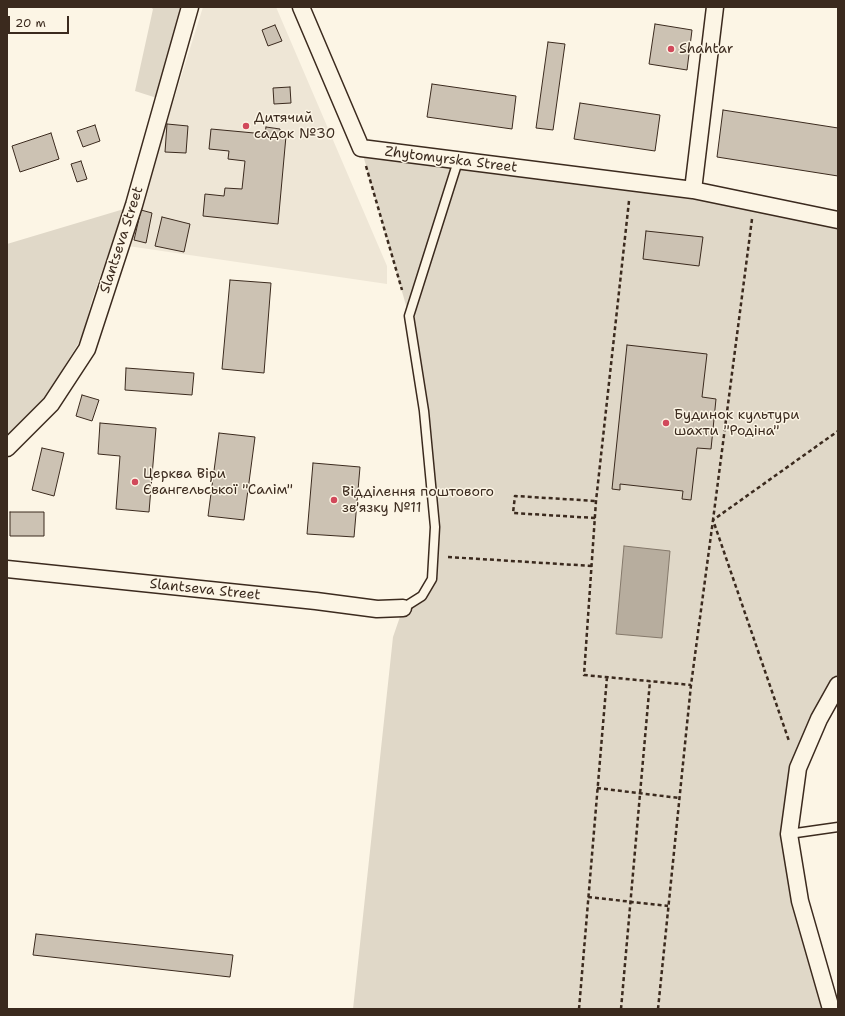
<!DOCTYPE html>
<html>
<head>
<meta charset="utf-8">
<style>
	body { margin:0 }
	#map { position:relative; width:845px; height:1016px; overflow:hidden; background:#fcf5e5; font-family:"Shantell Sans",sans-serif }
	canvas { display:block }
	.frame { position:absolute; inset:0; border:8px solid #3b2a1e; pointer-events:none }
	.scale { position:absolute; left:8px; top:16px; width:61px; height:18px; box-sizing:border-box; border:2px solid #3b2a1e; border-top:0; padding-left:5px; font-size:12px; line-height:14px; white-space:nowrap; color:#3b2a1e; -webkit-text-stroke:3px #fcf5e5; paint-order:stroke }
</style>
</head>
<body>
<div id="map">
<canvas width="845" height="1016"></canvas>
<div class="frame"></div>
<div class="scale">20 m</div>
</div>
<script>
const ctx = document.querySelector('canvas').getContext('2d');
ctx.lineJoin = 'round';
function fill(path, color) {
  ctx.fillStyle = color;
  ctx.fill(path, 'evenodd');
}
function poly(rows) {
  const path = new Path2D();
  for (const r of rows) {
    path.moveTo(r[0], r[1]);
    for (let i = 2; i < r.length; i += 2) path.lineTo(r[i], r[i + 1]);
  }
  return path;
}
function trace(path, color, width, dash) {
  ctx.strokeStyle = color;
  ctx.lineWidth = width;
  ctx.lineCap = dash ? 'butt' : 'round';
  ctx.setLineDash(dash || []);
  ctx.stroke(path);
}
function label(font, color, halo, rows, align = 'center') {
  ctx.font = font + ' "Shantell Sans",sans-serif';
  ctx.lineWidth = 3;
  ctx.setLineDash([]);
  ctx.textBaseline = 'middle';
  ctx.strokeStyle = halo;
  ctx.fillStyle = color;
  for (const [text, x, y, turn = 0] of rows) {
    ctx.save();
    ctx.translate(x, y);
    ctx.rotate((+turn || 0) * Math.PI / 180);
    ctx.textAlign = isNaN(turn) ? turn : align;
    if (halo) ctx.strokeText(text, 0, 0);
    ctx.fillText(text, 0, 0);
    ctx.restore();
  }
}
fill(poly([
	[203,7,276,7,387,266,387,284,128,246]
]), '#eee6d6');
fill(poly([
	[150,7,186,7,160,99,135,91,153,9],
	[361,148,693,190,838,220,838,685,819,719,789,834,831,1009,353,1009,393,637,403,608,422,596,432,579,435,527,409,316],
	[124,209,92,300,84,330,78,344,44,400,7,437,7,244]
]), '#e0d8c8');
const water = poly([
	[624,546,670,551,662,638,616,634,624,546]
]);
fill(water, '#b7ad9e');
trace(water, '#85796b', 1);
const building = poly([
	[655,24,692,30,687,70,649,64,655,24],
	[275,25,282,41,268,46,262,30,275,25],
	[548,42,565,44,553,130,536,128,548,42],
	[432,84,516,96,512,129,427,117,432,84],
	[290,87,291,103,274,104,273,88,290,87],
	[580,103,660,115,655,151,574,139,580,103],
	[723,110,838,128,838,176,717,157,723,110],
	[167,124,188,126,186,153,165,152,167,124],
	[95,125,100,141,83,147,77,131,95,125],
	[266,127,280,129,280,136,286,136,278,224,203,216,205,194,224,196,225,188,242,189,245,161,228,159,229,151,209,149,211,129,265,134,266,127],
	[51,133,59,159,20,172,12,146,51,133],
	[81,161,87,179,77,182,71,164,81,161],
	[141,210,152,213,146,243,134,240,141,210],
	[162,217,190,224,184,252,155,246,162,217],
	[646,231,703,237,699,266,643,259,646,231],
	[230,280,271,283,264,373,222,369,230,280],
	[627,345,707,354,702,397,716,399,711,449,697,448,691,500,682,499,683,491,620,484,620,490,612,489,627,345],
	[126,368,194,373,192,395,125,390,126,368],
	[82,395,99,400,92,421,76,416,82,395],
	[100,423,156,428,149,512,116,509,120,456,98,454,100,423],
	[219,433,255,437,244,520,208,516,219,433],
	[42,448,64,453,54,496,32,490,42,448],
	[313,463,360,467,354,537,307,534,313,463],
	[10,512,44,512,44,536,10,536,10,512],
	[36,934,233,955,230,977,33,955,36,934]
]);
fill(building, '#ccc2b3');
trace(building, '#3b2a1e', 1);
const service = poly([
	[403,608,422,596,432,579,435,527,424,411,409,316,458,161],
	[789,834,838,827]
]);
const minor = poly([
	[301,7,361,148,693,190],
	[715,7,693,190,838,220],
	[7,448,51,404,87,349,134,205,190,7],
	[7,569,316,601,377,609,403,608],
	[831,1009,800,901,789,834,798,768,819,719,838,685]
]);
trace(service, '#3b2a1e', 11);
trace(minor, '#3b2a1e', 19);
trace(poly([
	[366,166,402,290],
	[629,201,596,501,584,675,691,685],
	[752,219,713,520,789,741],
	[595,518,513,513,515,496,596,501],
	[448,557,592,566],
	[597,788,679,798],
	[588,897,668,906],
	[579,1009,607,677],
	[621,1009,650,681],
	[658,1009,691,685,713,520,838,431]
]), '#3b2a1e', 2.5, [4, 3]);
trace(service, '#fcf5e5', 8);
trace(minor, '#fcf5e5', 16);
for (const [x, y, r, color] of [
	[671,49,4,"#d1495b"],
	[246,126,4,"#d1495b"],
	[666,423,4,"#d1495b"],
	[135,482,4,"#d1495b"],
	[334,500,4,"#d1495b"]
]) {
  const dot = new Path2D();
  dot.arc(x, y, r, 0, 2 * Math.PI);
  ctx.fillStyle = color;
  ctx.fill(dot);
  trace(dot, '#fcf5e5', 1.5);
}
label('14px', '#3b2a1e', '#fcf5e5', [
	["Shahtar",679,49],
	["Дитячий",254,118],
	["садок №30",254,134],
	["Будинок культури",674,415],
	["шахти \"Родіна\"",674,431],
	["Церква Віри",143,474],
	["Євангельської \"Салім\"",143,490],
	["Відділення поштового",342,492],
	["зв'язку №11",342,508]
], 'left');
label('14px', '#3b2a1e', '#fcf5e5', [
	["Zhytomyrska Street",451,160,7],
	["Slantseva Street",122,240,-72],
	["Slantseva Street",205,590,6]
]);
</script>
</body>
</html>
